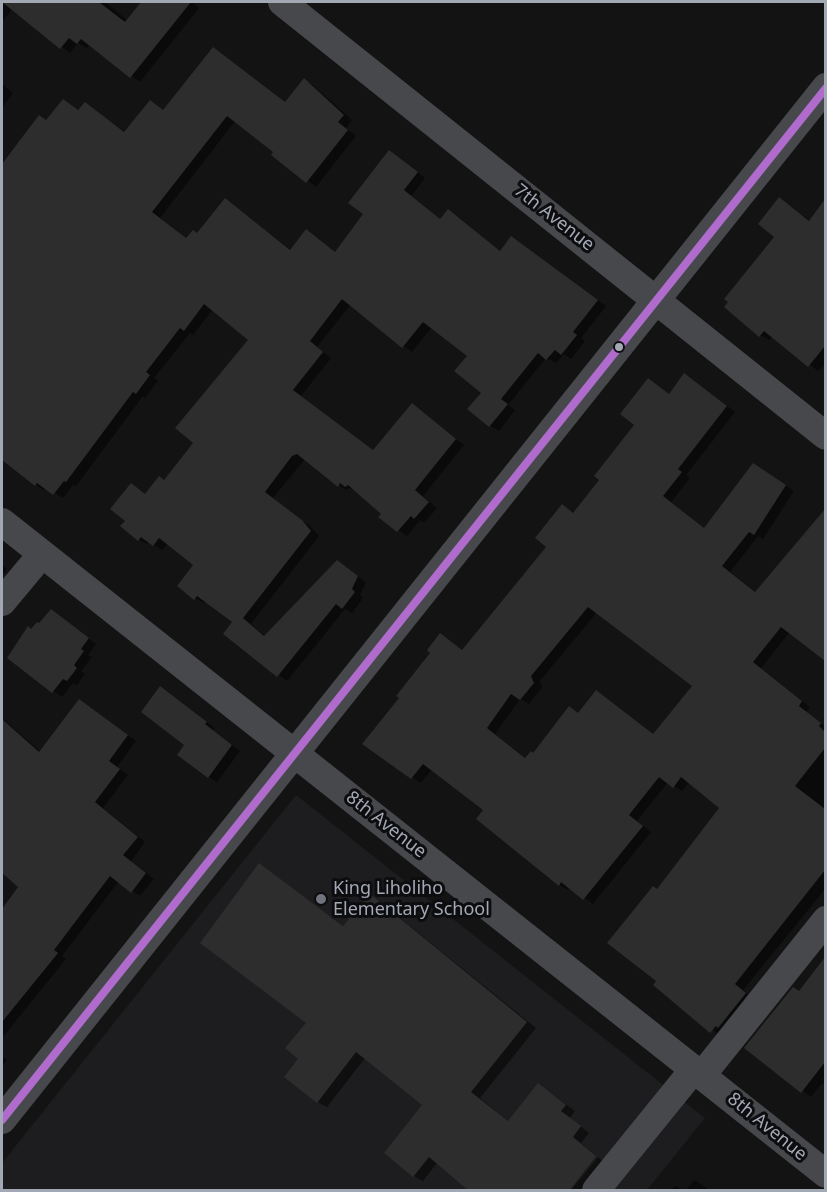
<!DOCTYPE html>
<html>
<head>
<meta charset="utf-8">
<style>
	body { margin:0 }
	#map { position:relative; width:827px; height:1192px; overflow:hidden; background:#131313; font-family:"Noto Sans",sans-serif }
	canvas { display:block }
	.frame { position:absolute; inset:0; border:3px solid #a3a8b5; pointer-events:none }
</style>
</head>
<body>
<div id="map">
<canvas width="827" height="1192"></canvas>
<div class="frame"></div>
</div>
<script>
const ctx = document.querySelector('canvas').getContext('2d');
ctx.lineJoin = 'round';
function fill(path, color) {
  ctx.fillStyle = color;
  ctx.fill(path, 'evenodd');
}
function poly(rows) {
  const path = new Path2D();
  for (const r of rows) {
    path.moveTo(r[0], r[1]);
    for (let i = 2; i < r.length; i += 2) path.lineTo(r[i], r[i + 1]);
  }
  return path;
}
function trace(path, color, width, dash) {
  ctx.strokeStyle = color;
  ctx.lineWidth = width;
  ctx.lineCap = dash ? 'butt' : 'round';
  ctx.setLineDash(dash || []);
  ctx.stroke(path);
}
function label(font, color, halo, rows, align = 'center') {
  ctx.font = font + ' "Noto Sans",sans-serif';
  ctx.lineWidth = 6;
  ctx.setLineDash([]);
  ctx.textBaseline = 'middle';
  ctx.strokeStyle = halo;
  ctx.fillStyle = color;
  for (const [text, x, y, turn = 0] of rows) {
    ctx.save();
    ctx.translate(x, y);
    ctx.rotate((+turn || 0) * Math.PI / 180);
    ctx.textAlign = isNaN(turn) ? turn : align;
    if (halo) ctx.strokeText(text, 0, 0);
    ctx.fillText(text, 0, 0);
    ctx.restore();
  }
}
fill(poly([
	[296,795,705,1118,647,1190,2,1190,2,1163]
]), '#1d1d1f');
fill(poly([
	[2,2,105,2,128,21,143,2,191,2,199,8,140,82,90,44,87,48,78,43,70,53,12,9,2,22],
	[222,54,286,103,304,80,313,85,352,120,346,128,356,136,316,187,236,120,160,218,187,239,198,234,225,199,291,250,315,236,336,253,365,214,390,152,425,178,411,196,441,220,457,216,501,252,520,243,606,306,581,338,585,341,571,359,564,354,556,363,546,358,508,405,515,410,499,431,490,426,483,393,469,356,432,327,412,352,351,304,317,347,331,358,301,396,374,451,412,405,464,445,423,496,437,508,424,523,420,520,407,536,380,517,383,514,356,490,349,488,347,490,338,485,305,459,273,498,311,527,319,536,251,624,266,637,337,562,366,582,360,595,363,598,352,613,345,609,287,681,225,633,234,622,206,601,204,603,195,598,195,565,168,543,162,550,149,542,147,544,138,539,127,520,131,485,146,495,165,481,195,443,251,339,213,309,193,335,190,333,154,378,158,381,145,398,143,396,76,486,73,485,63,498,46,487,44,490,36,485,2,458,2,161,4,162,47,121,79,111,85,104,126,133,150,102,164,111],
	[2,84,13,93,2,108],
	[780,199,810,221,826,202,826,364,818,371,773,336,769,340,760,335,776,237],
	[648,380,670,395,693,380,735,412,686,475,690,478,671,502,705,529,762,470,794,491,763,539,758,536,730,572,757,593,826,511,826,660,790,632,761,668,810,707,806,712,826,727,826,888,743,990,748,994,720,1036,658,981,658,890,721,808,690,782,682,791,668,782,637,821,651,832,593,904,570,887,568,890,559,885,485,810,432,769,421,783,364,743,463,651,548,546,562,506,575,514,601,480,636,425],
	[597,612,694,685,654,735,596,692,579,714,570,708,534,755,526,758,495,734,520,699,529,704,542,688,540,681],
	[2,565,7,569,2,576],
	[51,610,96,644,88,655,92,657,81,671,85,674,77,685,73,683,62,697,9,658],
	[160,688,215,728,213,730,240,751,217,782,209,777],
	[79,701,136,741,117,767,128,775,103,808,145,842,131,861,154,879,140,896,119,881,62,956,66,959,2,1038,2,912,21,887,2,871,2,718,41,752],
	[260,865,345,927,379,901,536,1028,480,1098,509,1122,539,1085,575,1111,570,1118,589,1133,581,1143,595,1155,567,1190,437,1163,423,1181,414,1176,424,1104,365,1058,327,1107,317,1102,300,1059,308,1023],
	[826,959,826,1086,822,1083,811,1097,747,1048,799,992],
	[2,1056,7,1060,2,1067],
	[598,1157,604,1162,582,1190,571,1190],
	[694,1180,702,1185,709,1190,686,1190],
	[675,1186,683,1190,671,1190]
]), '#0007');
fill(poly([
	[2,2,99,2,125,22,141,2,191,2,130,78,81,39,77,44,69,38,60,49],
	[213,47,285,102,304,78,344,115,338,122,348,130,306,183,271,155,273,152,227,116,152,212,186,238,193,230,197,233,225,198,290,250,306,229,335,252,363,214,348,203,389,150,418,172,404,190,440,219,448,209,500,251,511,236,598,300,573,332,577,335,561,355,555,350,546,360,538,353,501,399,508,404,489,427,467,409,481,393,454,371,467,356,423,322,402,348,342,299,310,341,323,352,293,390,373,450,412,403,456,439,415,490,429,502,414,519,411,516,397,532,378,517,381,514,348,485,345,487,340,483,338,487,297,454,292,456,265,492,302,520,311,531,243,618,264,636,337,560,358,576,352,589,355,592,342,609,336,604,277,677,223,634,232,622,197,596,194,600,177,586,193,565,159,538,153,546,141,537,138,541,120,526,125,521,110,509,131,483,145,494,159,476,164,480,193,443,175,428,248,340,204,304,184,331,180,328,146,372,150,375,136,394,133,392,66,482,64,481,53,495,37,483,35,486,2,460,2,164,39,115,46,120,63,99,78,110,85,102,124,132,150,100,163,110],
	[779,197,809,221,825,199,825,346,808,367,764,331,759,337,724,307,728,302,724,299,774,237,758,224],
	[684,373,727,406,678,469,682,472,663,496,704,528,753,463,786,485,754,535,749,532,722,566,755,592,825,509,825,661,781,627,753,662,802,701,799,706,821,723,819,726,825,732,825,748,795,786,825,809,825,870,735,984,746,993,718,1028,716,1026,710,1033,653,985,656,981,607,943,653,886,657,889,719,808,681,777,673,788,659,777,629,815,643,826,583,900,561,882,559,886,476,819,483,810,423,764,411,779,362,744,399,698,396,696,430,653,427,650,440,633,462,650,546,547,535,538,562,504,573,513,599,480,594,476,634,425,620,414,648,378,669,394],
	[588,607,692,686,653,734,596,690,578,713,569,706,533,753,531,751,525,758,487,728,511,694,520,700,534,683,531,676],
	[51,609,89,638,81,649,84,651,74,665,77,668,67,681,63,679,52,693,7,658,28,626,31,629,37,622,39,623],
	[160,686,207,722,205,724,232,745,208,778,177,755,184,745,141,712],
	[79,699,128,735,109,761,120,769,95,802,138,837,123,855,146,873,131,893,110,876,54,950,58,953,2,1022,2,909,18,887,2,873,2,719,39,752],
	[259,863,343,926,370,894,527,1022,471,1092,508,1121,538,1083,566,1105,561,1111,581,1126,573,1137,596,1156,569,1191,469,1191,429,1157,413,1177,384,1153,422,1105,356,1052,317,1103,284,1077,298,1059,285,1048,306,1023,200,943],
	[825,957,825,1062,801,1093,744,1048,793,987,799,991]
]), '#2d2d2e');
trace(poly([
	[282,2,826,436],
	[2,522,826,1174],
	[2,602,42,554],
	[702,1075,826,920],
	[2,1120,826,87],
	[596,1190,694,1069]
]), '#47484c', 28);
trace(poly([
	[2,1120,826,88]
]), '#b06ccc', 8);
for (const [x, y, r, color] of [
	[619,347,5,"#a3a8b5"],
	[321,899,6,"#71747c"]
]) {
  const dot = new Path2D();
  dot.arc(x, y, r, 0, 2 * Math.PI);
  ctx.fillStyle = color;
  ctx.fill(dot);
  trace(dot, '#0d0d0f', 2);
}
label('18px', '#a3a8b5', '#0d0d0f', [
	["7th Avenue",554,218,38],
	["8th Avenue",386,825,38],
	["8th Avenue",767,1127,39]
]);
label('18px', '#a3a8b5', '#0d0d0f', [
	["King Liholiho",333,889],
	["Elementary School",333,910]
], 'left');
</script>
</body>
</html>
